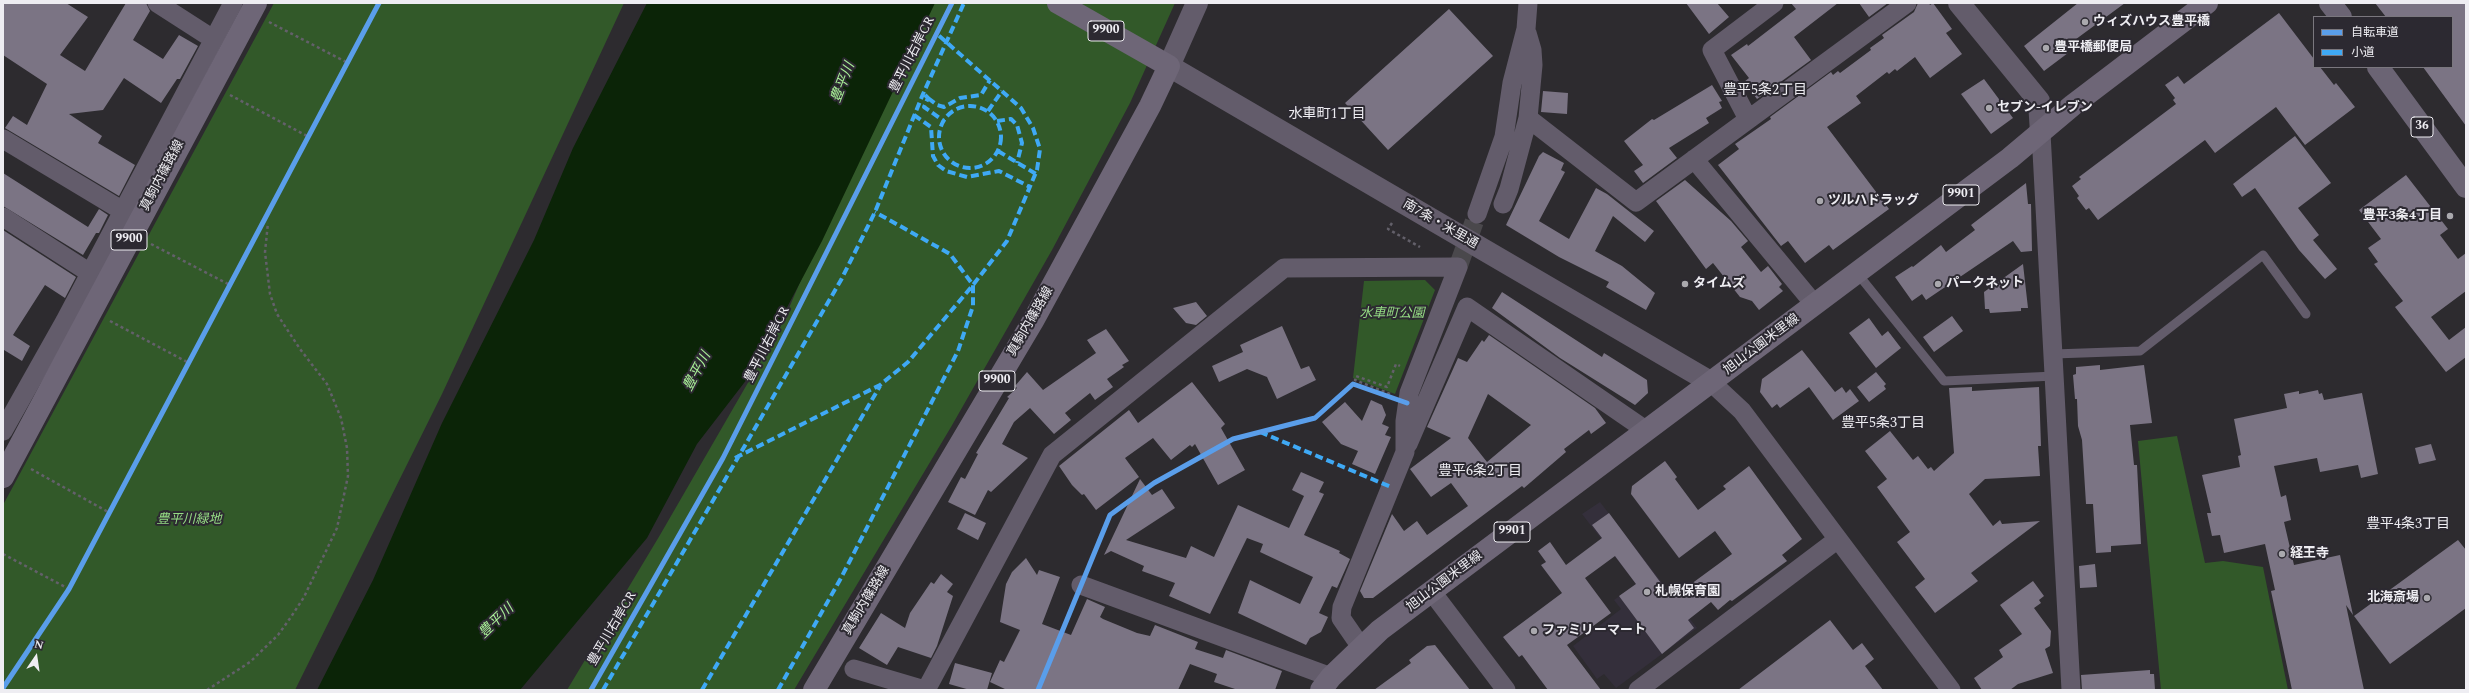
<!DOCTYPE html>
<html>
<head>
<meta charset="utf-8">
<style>
	body { margin:0 }
	#map { position:relative; width:2469px; height:693px; overflow:hidden; background:#2d2b2f; font-family:Spectral,"Noto Sans JP",serif }
	canvas { display:block }
	.frame { position:absolute; inset:0; border:4px solid #eeedf2; pointer-events:none }
	.legend { position:absolute; left:2313px; top:16px; width:140px; height:52px; box-sizing:border-box; background:#2c2931; border:1px solid #7a777e; margin:0; padding:5px 7px; list-style:none; font-size:12px; color:#eeedf2 }
	.legend li { display:flex; align-items:center; gap:8px; height:20px }
	.legend b { width:20px; border:1px solid #7a777e }
	.north { position:absolute; left:16px; top:637px; width:40px; height:40px; -webkit-text-stroke:3px #2c2931; paint-order:stroke; rotate:13deg; font-size:11px; font-weight:700; line-height:16px; text-align:center; color:#eeedf2 }
	.north::after { content:''; display:block; margin:auto; width:14px; height:18px; background:#eeedf2; clip-path:polygon(50% 0,100% 100%,50% 72%,0 100%) }
</style>
</head>
<body>
<div id="map">
<canvas width="2469" height="693"></canvas>
<div class="frame"></div>
<ul class="legend">
<li><b style="height:5px;background:#5a9eea"></b>自転車道</li>
<li><b style="height:5px;background:#3fa9f5"></b>小道</li>
</ul>
<div class="north">N</div>
</div>
<script>
const ctx = document.querySelector('canvas').getContext('2d');
ctx.lineJoin = 'round';
function fill(path, color) {
  ctx.fillStyle = color;
  ctx.fill(path, 'evenodd');
}
function poly(rows) {
  const path = new Path2D();
  for (const r of rows) {
    if (r.length === 3) {
      path.moveTo(r[0] + r[2], r[1]);
      path.arc(r[0], r[1], r[2], 0, 2 * Math.PI);
      continue;
    }
    path.moveTo(r[0], r[1]);
    for (let i = 2; i < r.length; i += 2) path.lineTo(r[i], r[i + 1]);
  }
  return path;
}
function trace(path, color, width, dash) {
  ctx.strokeStyle = color;
  ctx.lineWidth = width;
  ctx.lineCap = dash ? 'butt' : 'round';
  ctx.setLineDash(dash || []);
  ctx.stroke(path);
}
function label(font, color, halo, rows, align = 'center') {
  ctx.font = font + ' Spectral,"Noto Sans JP",serif';
  ctx.lineWidth = 4;
  ctx.setLineDash([]);
  ctx.textBaseline = 'middle';
  ctx.strokeStyle = halo;
  ctx.fillStyle = color;
  for (const [text, x, y, turn = 0] of rows) {
    ctx.save();
    ctx.translate(x, y);
    ctx.rotate((+turn || 0) * Math.PI / 180);
    ctx.textAlign = isNaN(turn) ? turn : align;
    if (halo) ctx.strokeText(text, 0, 0);
    ctx.fillText(text, 0, 0);
    ctx.restore();
  }
}
fill(poly([
	[1600,502,1697,628,1616,688,1604,674,1597,679,1573,646,1621,609,1614,600,1636,584,1582,514]
]), '#342f3b');
fill(poly([
	[274,3,624,3,442,394,295,690,3,690,3,505],
	[919,3,1175,3,1130,103,1052,250,951,427,794,690,567,690,660,535,783,322],
	[1425,280,1435,290,1395,394,1353,378,1364,281],
	[2177,436,2205,563,2223,561,2263,567,2288,690,2161,690,2138,441]
]), '#325929');
fill(poly([
	[647,3,935,3,822,241,754,370,697,444,647,538,520,690,317,690,373,580,442,423,534,240,573,148]
]), '#0b2407');
fill(poly([
	[3,3,66,3,88,17,60,55,85,71,126,3,146,3,150,11,133,40,163,59,179,35,198,46,180,79,177,79,161,103,124,78,103,110,69,114,102,136,98,143,135,165,119,196,5,128,13,116,27,125,47,84,3,55],
	[1686,3,1717,3,1729,17,1709,34],
	[1791,3,1838,3,1794,37,1811,60,1757,99,1744,82,1749,78,1731,55,1747,44,1748,46,1796,9],
	[1859,3,1888,3,1869,17],
	[1918,3,1929,3,1930,5,1933,3,1952,29,1946,33,1962,54,1930,78,1915,57,1897,71,1895,69,1889,74,1887,72,1856,96,1861,103,1827,127,1889,209,1833,250,1829,245,1805,263,1788,241,1781,246,1718,165,1739,149,1735,144,1771,119,1770,117,1831,72,1833,75,1838,71,1840,73,1871,50,1870,48,1884,38,1882,35,1914,12],
	[2078,3,2125,3,2064,48,2068,53,2044,71,2024,46],
	[2375,3,2466,3,2466,126,2423,67,2452,67,2452,17,2386,17],
	[1449,9,1493,56,1388,150,1345,103],
	[2279,13,2314,59,2314,67,2320,67,2334,85,2336,83,2355,107,2305,145,2276,107,2215,153,2205,140,2098,220,2089,208,2086,210,2077,198,2079,196,2072,186,2081,179,2079,177,2176,104,2173,100,2175,98,2165,85,2178,76,2184,84],
	[1984,79,2013,118,1991,134,1961,94],
	[1712,85,1722,101,1719,102,1722,108,1706,118,1709,123,1669,148,1677,158,1643,183,1634,171,1643,165,1624,141,1652,119,1654,120],
	[1543,91,1568,93,1567,114,1541,112],
	[2295,136,2331,183,2298,208,2319,235,2313,240,2337,269,2325,279,2299,250,2255,188,2242,197,2233,184],
	[1543,152,1564,163,1561,170,1565,172,1539,221,1569,239,1596,188,1607,194,1654,231,1645,242,1613,216,1595,251,1622,266,1655,293,1646,310,1606,287,1609,282,1559,257,1506,225,1539,156],
	[3,173,88,227,99,209,108,215,99,233,96,233,83,255,3,206],
	[2406,175,2448,229,2440,235,2458,259,2466,253,2466,291,2431,317,2449,340,2466,327,2466,357,2446,372,2395,307,2403,301,2374,264,2378,262,2368,248,2381,239,2359,210],
	[1685,180,1731,221,1748,241,1741,247,1761,272,1768,266,1782,284,1779,287,1783,291,1759,310,1752,301,1740,297,1713,263,1706,269,1656,201],
	[2026,183,2028,204,2031,204,2032,251,2021,252,2013,241,1926,300,1922,294,1912,301,1895,277,1912,266,1913,267,1941,245,1946,252,1975,230,1971,225],
	[3,230,76,277,65,298,45,285,13,335,30,346,22,361,4,350,3,351],
	[2023,264,2028,308,2021,308,2021,311,1990,313,1989,309,1985,309,1984,292],
	[1502,292,1602,357,1604,353,1647,380,1648,393,1635,405,1560,358,1492,308],
	[1196,302,1207,316,1196,325,1186,323,1173,308],
	[1952,316,1963,331,1934,352,1923,337],
	[1869,318,1882,336,1888,331,1901,348,1876,368,1849,333],
	[1282,326,1301,369,1309,366,1316,380,1277,399,1267,377,1247,369,1219,382,1212,366,1243,352,1240,345],
	[1106,329,1129,361,1122,365,1124,367,1107,379,1113,387,1095,400,1090,393,1065,413,1071,420,1054,434,1030,408,1014,422,1002,444,1028,458,991,492,988,490,975,515,948,502,961,477,965,479,978,454,976,453,1009,398,1007,397,1017,388,1015,386,1027,372,1043,390,1096,353,1087,340],
	[1489,335,1595,408,1606,423,1591,434,1589,430,1564,449,1566,452,1524,488,1522,486,1373,598,1364,598,1360,591,1392,514,1404,531,1417,521,1427,535,1468,506,1451,483,1431,497,1410,469,1451,438,1427,427,1458,358,1467,362,1482,340,1484,342],
	[1488,394,1531,425,1487,462,1468,438],
	[1802,350,1835,392,1842,387,1846,393,1850,389,1859,401,1833,420,1809,387,1780,408,1777,404,1772,408,1760,392,1762,379],
	[2100,365,2100,370,2144,365,2152,423,2130,425,2134,465,2137,465,2141,544,2111,546,2111,552,2096,553,2093,504,2086,504,2082,440,2078,426,2077,399,2075,399,2073,375,2076,374,2076,367],
	[1876,372,1886,384,1884,386,1886,389,1869,402,1857,387],
	[1192,382,1225,424,1221,428,1245,470,1218,485,1195,444,1192,447,1190,445,1171,460,1153,438,1125,458,1139,477,1096,510,1084,494,1082,495,1072,485,1059,466,1129,410,1138,423],
	[1972,387,1972,391,2039,387,2041,446,2038,446,2040,476,1985,479,1969,494,1993,526,2000,520,2002,524,2040,521,1971,573,1978,581,1935,613,1915,587,1925,579,1897,542,1910,532,1877,487,1887,479,1865,451,1890,431,1913,460,1918,456,1928,469,1931,467,1934,471,1954,453,1949,388],
	[2318,390,2319,394,2322,393,2324,400,2362,393,2378,474,2361,478,2358,465,2320,472,2317,458,2274,466,2281,497,2286,495,2291,520,2284,522,2294,565,2340,555,2353,615,2346,605,2364,690,2292,690,2271,591,2275,590,2265,544,2224,553,2220,535,2212,536,2207,513,2211,513,2202,475,2240,467,2238,456,2241,455,2234,419,2287,408,2284,394,2299,391,2299,394],
	[1371,400,1382,405,1386,415,1382,424,1389,427,1385,435,1391,437,1375,474,1352,464,1358,451,1341,444,1322,422,1345,402,1362,421],
	[2431,444,2436,460,2419,464,2415,448],
	[1665,461,1677,477,1675,479,1698,510,1726,489,1723,486,1749,466,1802,539,1782,555,1787,561,1732,601,1730,600,1718,610,1711,602,1688,620,1694,628,1662,654,1619,596,1636,584,1615,556,1585,578,1611,613,1567,645,1601,690,1548,690,1522,655,1519,657,1503,637,1562,593,1541,565,1546,562,1538,551,1550,542,1566,565,1602,538,1592,525,1609,513,1672,598,1732,554,1715,531,1679,558,1631,494,1632,486],
	[1301,472,1324,482,1319,492,1324,494,1304,535,1340,551,1339,553,1350,559,1337,588,1332,586,1319,613,1328,617,1321,632,1310,638,1306,645,1238,613,1250,580,1300,604,1313,577,1260,552,1263,544,1247,538,1210,614,1169,596,1175,583,1142,571,1144,566,1111,551,1104,555,1140,479,1152,495,1162,489,1175,508,1126,540,1186,558,1191,546,1214,557,1238,505,1289,528,1304,496,1292,490],
	[965,513,986,523,978,540,957,529],
	[2458,540,2466,550,2466,608,2390,664,2354,616],
	[1026,558,1037,575,1039,570,1060,577,1042,624,1071,635,1087,599,1105,607,1100,617,1103,619,1137,633,1150,636,1155,625,1198,642,1195,649,1223,658,1226,650,1282,671,1275,690,1238,690,1214,682,1217,674,1190,664,1178,690,1007,690,990,682,1000,660,1004,662,1020,630,1000,622,1006,584,1012,572],
	[2095,564,2097,587,2080,588,2079,566],
	[941,574,953,584,947,592,953,596,937,646,931,658,898,647,887,665,859,648,881,613,905,628,910,613,931,582,934,584],
	[2033,581,2044,596,2039,600,2041,603,2034,608,2051,631,2050,646,2045,649,2053,673,2018,684,2010,690,1982,690,1974,678,2003,657,1999,650,2022,634,2000,605],
	[1830,620,1853,650,1862,643,1874,659,1865,666,1883,690,1738,690],
	[1435,645,1470,690,1374,690,1411,663,1409,660,1427,646],
	[955,663,992,673,987,690,970,690,949,684],
	[2150,670,2150,674,2154,674,2155,690,2082,690,2081,675]
]), '#7b7484');
trace(poly([
	[1458,267,1477,214]
]), '#4a484c', 19, [19, 10]);
trace(poly([
	[269,22,348,63],
	[230,95,309,137],
	[1392,223,1388,229,1420,247],
	[151,244,230,285],
	[110,321,189,363],
	[1390,394,1355,380,1356,376,1387,387,1396,364,1400,366],
	[31,469,110,513],
	[3,554,69,589],
	[207,690,250,662,278,635,291,617,304,597,337,528,348,476,347,448,341,418,327,384,300,349,277,314,270,294,265,252,268,223]
]), '#63606a', 2.5, [3, 3]);
trace(poly([
	[1857,273,1944,381,2055,376],
	[2054,354,2140,351,2263,255,2306,314]
]), '#635c6b', 9);
trace(poly([
	[157,3,213,39],
	[1528,118,1636,202,1907,3],
	[1748,119,1712,50,1774,3],
	[2041,133,2071,690],
	[3,139,123,211],
	[1694,159,1815,305],
	[1503,204,1509,189,1528,118,1533,65,1532,50,1527,33],
	[1477,214,1504,137,1512,83,1526,29,1528,3],
	[3,217,90,273],
	[1712,383,1742,411,1951,690],
	[3,431,65,321,233,3],
	[1408,444,1467,307,1647,431],
	[1081,585,1331,677],
	[1432,592,1506,690],
	[854,669,925,690],
	[926,690,1052,455,1284,268,1458,267,1409,393,1405,421,1405,452,1342,607,1341,618,1361,647],
	[1638,690,1838,539]
]), '#635c6b', 19);
trace(poly([
	[1197,3,1169,66,1712,383],
	[1959,3,2039,101,2041,133]
]), '#635c6b', 22);
trace(poly([
	[3,477,256,3],
	[814,690,1033,321,1150,106,1169,66,1058,3],
	[1321,690,1331,677,1380,630,2010,158,2073,105,2207,3]
]), '#6e6677', 22);
trace(poly([
	[2330,3,2341,17],
	[2378,67,2466,187]
]), '#6b6474', 22);
trace(poly([
	[925,95,928,98,924,107,944,121],
	[928,98,937,105,944,107,960,98,981,95,990,80],
	[970,137,31],
	[988,111,1002,91],
	[914,115,931,127,933,156,938,165,946,171,967,177,999,171,1030,187],
	[997,121,1011,119,1017,125,1022,143,1017,163],
	[998,151,1036,174],
	[1260,432,1391,487],
	[735,458,880,385,908,362,973,285,1007,241,1037,170,1040,149,1033,128,1021,108,936,33],
	[603,690,841,280,875,212,923,94,964,3],
	[702,690,880,386],
	[778,690,841,578,958,351,973,306,973,285,950,254,875,212]
]), '#3fa9f5', 4, [8, 4]);
trace(poly([
	[3,688,69,589,379,3],
	[591,690,723,458,952,3],
	[1038,690,1110,515,1154,483,1233,439,1315,418,1353,384,1407,403]
]), '#5a9eea', 5);
for (const [x, y, r, color] of [
	[2085,22,4,"#aaa9ae"],
	[2046,48,4,"#aaa9ae"],
	[1989,108,4,"#aaa9ae"],
	[1820,201,4,"#aaa9ae"],
	[2450,216,4,"#aaa9ae"],
	[1685,284,4,"#aaa9ae"],
	[1938,284,4,"#aaa9ae"],
	[2282,554,4,"#aaa9ae"],
	[1647,592,4,"#aaa9ae"],
	[2427,598,4,"#aaa9ae"],
	[1534,631,4,"#aaa9ae"]
]) {
  const dot = new Path2D();
  dot.arc(x, y, r, 0, 2 * Math.PI);
  ctx.fillStyle = color;
  ctx.fill(dot);
  trace(dot, '#2c2931', 1.5);
}
for (const [x, y, w] of [
	[1106,31,36],
	[2422,127,22],
	[1961,195,36],
	[129,240,36],
	[997,381,36],
	[1512,532,36]
]) {
  const box = new Path2D();
  box.roundRect(x - w / 2, y - 10, w, 20, 3);
  ctx.fillStyle = '#2c2931';
  ctx.fill(box);
  trace(box, '#eeedf2', 1);
}
label('bold 12px', '#eeedf2', null, [
	["9900",1106,31],
	["36",2422,127],
	["9901",1961,195],
	["9900",129,240],
	["9900",997,381],
	["9901",1512,532]
]);
label('bold 13px', '#eeedf2', '#2c2931', [
	["ウィズハウス豊平橋",2093,22],
	["豊平橋郵便局",2054,48],
	["セブン-イレブン",1997,108],
	["ツルハドラッグ",1828,201],
	["豊平3条4丁目",2442,216,"right"],
	["タイムズ",1693,284],
	["パークネット",1946,284],
	["経王寺",2290,554],
	["札幌保育園",1655,592],
	["北海斎場",2419,598,"right"],
	["ファミリーマート",1542,631]
], 'left');
label('13px', '#eeedf2', '#2c2931', [
	["豊平川右岸CR",913,55,-63],
	["真駒内篠路線",163,176,-62],
	["南7条・米里通",1440,225,30],
	["真駒内篠路線",1031,322,-60],
	["豊平川右岸CR",768,345,-63],
	["旭山公園米里線",1762,345,-37],
	["旭山公園米里線",1445,582,-37],
	["真駒内篠路線",867,601,-59],
	["豊平川右岸CR",613,629,-60]
]);
label('italic 13px', '#95dc84', '#2c2931', [
	["水車町公園",1392,314],
	["豊平川緑地",189,520]
]);
label('italic 14px', '#aaf298', '#2c2931', [
	["豊平川",844,83,-69],
	["豊平川",698,372,-62],
	["豊平川",497,622,-44]
]);
label('14px', '#eeedf2', '#2c2931', [
	["豊平5条2丁目",1765,91],
	["水車町1丁目",1327,115],
	["豊平5条3丁目",1883,424],
	["豊平6条2丁目",1480,472],
	["豊平4条3丁目",2408,525]
]);
</script>
</body>
</html>
